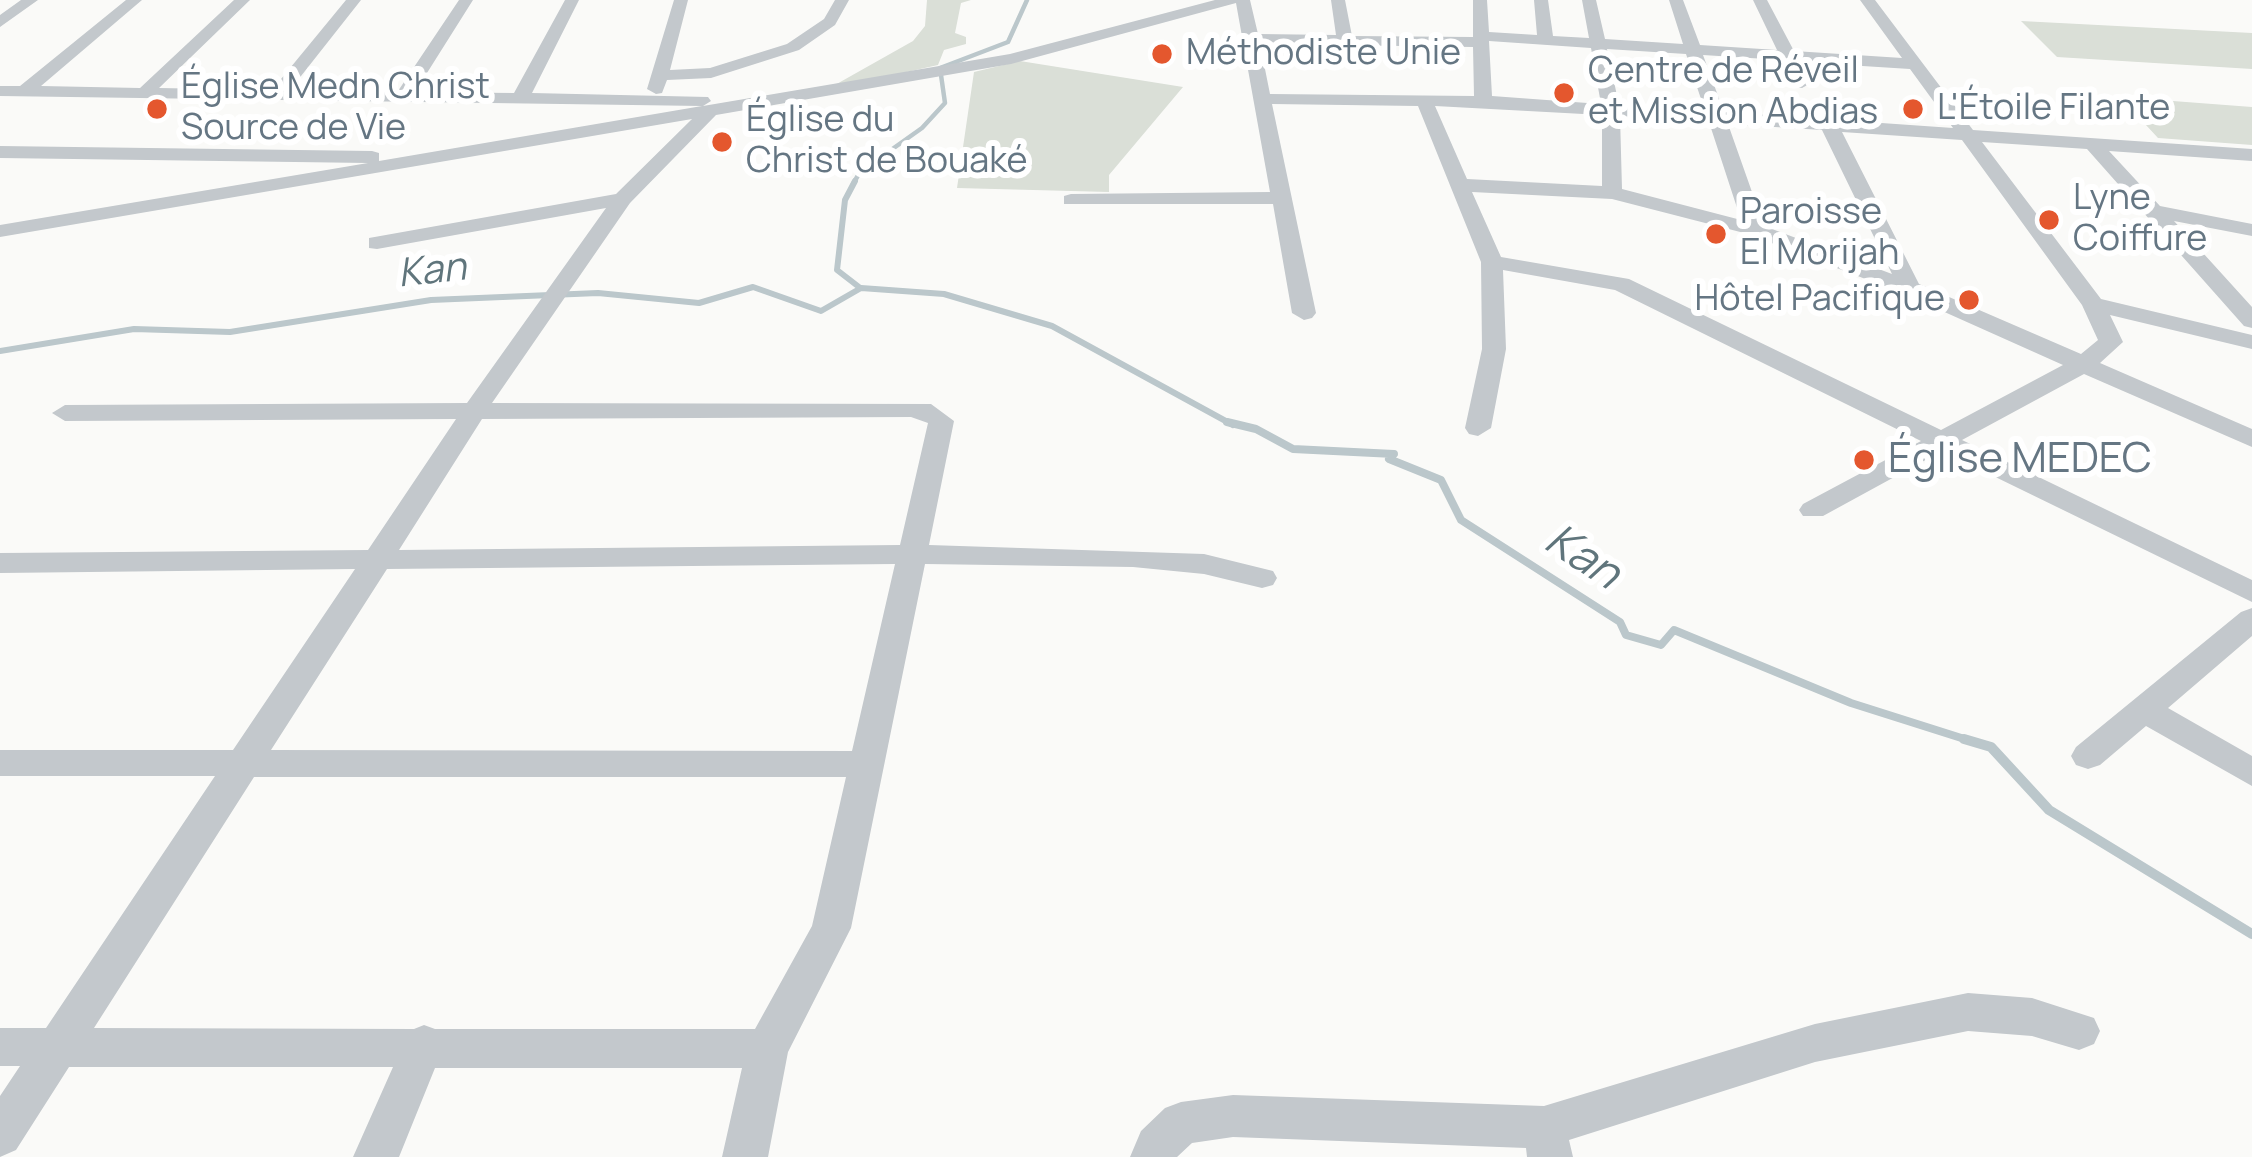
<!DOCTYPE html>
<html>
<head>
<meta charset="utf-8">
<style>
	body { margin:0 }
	canvas { display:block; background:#fafaf8 }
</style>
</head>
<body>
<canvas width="2252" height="1157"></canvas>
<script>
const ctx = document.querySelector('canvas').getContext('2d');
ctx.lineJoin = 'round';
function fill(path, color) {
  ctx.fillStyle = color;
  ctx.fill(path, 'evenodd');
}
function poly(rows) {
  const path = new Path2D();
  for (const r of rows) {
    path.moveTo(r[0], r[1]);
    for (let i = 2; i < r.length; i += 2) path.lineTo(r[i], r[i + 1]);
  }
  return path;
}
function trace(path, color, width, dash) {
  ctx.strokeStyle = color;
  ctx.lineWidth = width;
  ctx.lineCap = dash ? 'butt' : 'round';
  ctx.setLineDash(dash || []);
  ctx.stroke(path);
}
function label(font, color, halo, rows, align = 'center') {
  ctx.font = font + ' Manrope,sans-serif';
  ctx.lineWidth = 12;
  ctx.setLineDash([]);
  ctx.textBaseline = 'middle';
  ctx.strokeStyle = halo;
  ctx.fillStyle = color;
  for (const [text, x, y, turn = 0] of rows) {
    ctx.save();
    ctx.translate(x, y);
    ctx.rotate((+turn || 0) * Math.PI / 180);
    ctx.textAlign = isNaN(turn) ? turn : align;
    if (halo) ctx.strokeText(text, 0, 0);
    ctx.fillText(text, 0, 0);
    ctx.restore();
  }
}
fill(poly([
	[927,0,971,0,961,3,955,33,966,37,966,44,944,50,938,65,826,90,913,41,925,26],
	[2021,21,2252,33,2252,69,2057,57],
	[1020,61,1183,87,1109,175,1109,192,957,188,974,72],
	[2120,97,2252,107,2252,145,2158,138]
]), '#dadfd7');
trace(poly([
	[853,184,860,172,922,128,945,103,940,68,1008,42,1027,0]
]), '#bbc7cb', 4.5);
trace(poly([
	[855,181,845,200,837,270,859,287],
	[0,351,134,329,230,332,431,300,598,293,699,303,753,287,821,311,861,288,944,294,1052,326,1233,425]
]), '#bbc7cb', 6);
trace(poly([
	[1227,422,1256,429,1293,449,1394,454,1389,459,1441,480,1461,520,1620,622,1626,635,1661,645,1674,630,1851,703,1974,742]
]), '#bbc7cb', 8);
trace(poly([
	[1964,739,1991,747,2049,810,2252,934]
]), '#bbc7cb', 10);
fill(poly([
	[21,0,38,0,0,27,0,15,21,0],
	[126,0,142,0,41,86,140,88,234,0,250,0,159,88,272,90,346,0,361,0,290,90,398,91,459,0,473,0,415,92,514,93,565,0,579,0,532,93,708,97,711,101,703,106,1010,54,1215,0,1250,0,1258,34,1336,35,1331,0,1345,0,1352,36,1473,37,1473,0,1487,0,1489,32,1537,35,1534,0,1548,0,1553,36,1589,38,1582,0,1596,0,1605,39,1683,44,1669,0,1683,0,1700,45,1777,50,1753,0,1767,0,1794,51,1902,58,1860,0,1875,0,1973,130,2252,149,2252,161,2109,151,2160,206,2252,224,2252,236,2174,221,2252,307,2252,328,2244,326,2087,149,1982,142,2101,299,2252,335,2252,349,2110,315,2123,342,2100,363,2252,429,2252,447,2084,374,1962,440,2252,580,2252,602,1942,451,1823,516,1803,516,1799,510,1803,504,1921,441,1615,290,1503,270,1506,349,1491,428,1478,436,1469,434,1465,428,1482,349,1481,262,1418,106,1272,104,1316,313,1312,318,1304,320,1292,313,1273,204,1064,204,1064,196,1071,194,1270,192,1236,3,1011,64,716,115,630,203,492,403,931,404,954,421,929,545,1204,554,1273,571,1277,578,1273,585,1262,588,1204,574,1133,567,925,564,851,928,788,1052,768,1157,722,1157,742,1068,435,1068,399,1157,353,1157,393,1067,69,1067,16,1150,0,1157,0,1096,20,1066,0,1066,0,1028,46,1028,215,776,0,776,0,750,233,750,355,569,0,573,0,553,368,550,456,419,65,421,52,413,65,405,467,403,606,208,377,249,369,248,369,238,616,194,692,119,0,237,0,225,368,163,0,158,0,146,372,151,379,153,379,161,702,106,0,96,0,86,20,86,126,0],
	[1489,41,1591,48,1601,104,1492,96,1489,41],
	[1260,44,1473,47,1474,96,1270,94,1260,44],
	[1607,49,1686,54,1705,111,1619,105,1607,49],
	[1703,55,1782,60,1796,87,1802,88,1811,83,1799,62,1910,69,1953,128,1724,112,1703,55],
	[1435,106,1602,115,1602,186,1467,179,1435,106],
	[1620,116,1709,122,1741,220,1622,189,1620,116],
	[1728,124,1822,130,1892,274,1764,226,1728,124],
	[1842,132,1962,140,2082,305,2098,340,2081,354,1919,284,1842,132],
	[1472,192,1612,199,1748,234,1902,293,2063,365,1941,430,1629,279,1501,257,1472,192],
	[911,417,928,423,900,545,399,550,482,419,911,417],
	[895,564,852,751,271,750,387,569,895,564],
	[254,777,846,777,812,926,755,1029,435,1029,424,1025,414,1029,94,1028,254,777],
	[674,0,688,0,670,70,710,68,787,44,824,19,835,0,849,0,835,25,799,50,711,78,667,80,662,93,656,94,647,89,674,0],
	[2252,608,2252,636,2168,708,2252,756,2252,786,2146,726,2100,765,2088,769,2076,765,2071,756,2076,747,2241,612,2252,608],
	[1968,993,2032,998,2094,1018,2100,1031,2094,1044,2079,1050,2032,1036,1968,1031,1815,1062,1569,1140,1573,1157,1527,1157,1526,1148,1233,1137,1192,1143,1177,1157,1130,1157,1141,1131,1165,1108,1181,1102,1233,1095,1544,1106,1815,1024,1968,993]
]), '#c3c8cc');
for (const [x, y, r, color] of [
	[1162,54,12,"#e4572e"],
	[1564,93,12,"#e4572e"],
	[157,109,12,"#e4572e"],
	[1913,109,12,"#e4572e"],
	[722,142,12,"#e4572e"],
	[2049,220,12,"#e4572e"],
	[1716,234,12,"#e4572e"],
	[1969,300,12,"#e4572e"],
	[1864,460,12,"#e4572e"]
]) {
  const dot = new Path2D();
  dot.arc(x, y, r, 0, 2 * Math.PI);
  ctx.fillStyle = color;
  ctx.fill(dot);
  trace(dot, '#fff', 4.5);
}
label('36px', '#657683', '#fff', [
	["Méthodiste Unie",1186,54],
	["Centre de Réveil",1588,72],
	["et Mission Abdias",1588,113],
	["Église Medn Christ",181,88],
	["Source de Vie",181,129],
	["L'Étoile Filante",1937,109],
	["Église du",746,121],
	["Christ de Bouaké",746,162],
	["Lyne",2073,199],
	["Coiffure",2073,240],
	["Paroisse",1740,213],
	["El Morijah",1740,254],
	["Hôtel Pacifique",1945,300,"right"]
], 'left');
label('italic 39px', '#60757c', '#fff', [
	["Kan",432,272,-6]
]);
label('42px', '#657683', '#fff', [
	["Église MEDEC",1888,460]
], 'left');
label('italic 45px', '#60757c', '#fff', [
	["Kan",1582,558,33]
]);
</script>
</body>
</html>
